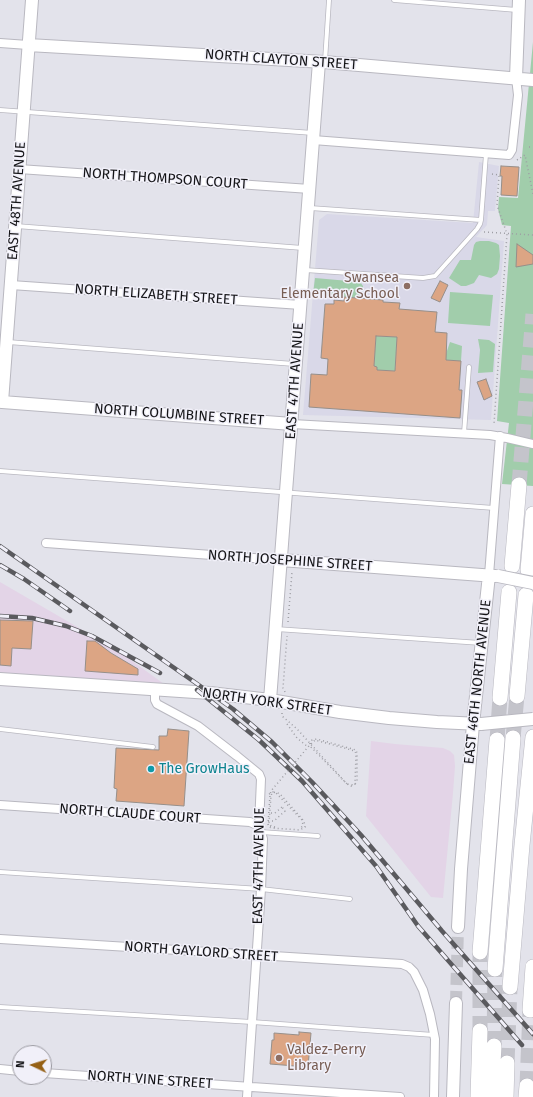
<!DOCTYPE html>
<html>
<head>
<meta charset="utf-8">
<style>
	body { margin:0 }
	#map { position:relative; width:533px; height:1097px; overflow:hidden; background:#e3e3eb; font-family:"Fira Sans",sans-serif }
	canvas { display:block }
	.north { position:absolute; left:12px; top:1045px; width:40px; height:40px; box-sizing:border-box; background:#f1f0f9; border:1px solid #99989f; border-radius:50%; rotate:274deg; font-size:11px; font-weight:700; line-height:16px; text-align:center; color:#141417 }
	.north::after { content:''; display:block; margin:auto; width:14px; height:18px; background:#956015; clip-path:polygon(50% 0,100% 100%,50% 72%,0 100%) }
</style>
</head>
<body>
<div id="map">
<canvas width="533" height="1097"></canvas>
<div class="north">N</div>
</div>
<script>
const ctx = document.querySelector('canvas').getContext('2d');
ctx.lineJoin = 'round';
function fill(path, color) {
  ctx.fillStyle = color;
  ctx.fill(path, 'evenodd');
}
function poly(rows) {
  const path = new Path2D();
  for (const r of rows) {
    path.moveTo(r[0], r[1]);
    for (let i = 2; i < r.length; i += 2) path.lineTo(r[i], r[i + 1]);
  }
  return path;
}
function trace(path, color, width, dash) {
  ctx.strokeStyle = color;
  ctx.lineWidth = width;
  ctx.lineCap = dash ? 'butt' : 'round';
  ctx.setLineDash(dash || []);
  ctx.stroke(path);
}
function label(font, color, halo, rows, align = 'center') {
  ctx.font = font + ' "Fira Sans",sans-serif';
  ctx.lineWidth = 3;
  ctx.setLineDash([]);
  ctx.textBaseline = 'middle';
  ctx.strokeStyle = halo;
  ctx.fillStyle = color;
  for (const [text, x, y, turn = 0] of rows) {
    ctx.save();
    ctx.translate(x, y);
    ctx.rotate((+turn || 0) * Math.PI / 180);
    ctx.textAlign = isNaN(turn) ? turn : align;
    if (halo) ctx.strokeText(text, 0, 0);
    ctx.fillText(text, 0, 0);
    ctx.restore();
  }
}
fill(poly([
	[0,582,117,650,182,697,0,686],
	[371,741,395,744,443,748,450,751,454,755,455,766,453,793,443,898,431,897,366,816]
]), '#e3d4e7');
fill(poly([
	[479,162,499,166,495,211,488,211,487,225,476,237,504,241,491,420,303,415,319,220,327,214,473,223]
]), '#d9d8e8');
fill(poly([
	[533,42,533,486,502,484,509,423,497,421,511,226,502,225,498,209,499,197,518,198],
	[480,241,489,241,496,243,499,245,500,256,499,269,497,274,491,278,479,275,474,283,466,286,461,286,449,278,460,260,471,260,474,245,476,242],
	[315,278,360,282,363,286,363,298,313,294],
	[450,292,493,295,490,326,448,323],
	[376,336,397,337,395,368,399,368,399,371,377,370,377,367,374,366],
	[478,339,489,340,495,344,493,372,478,373,480,350],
	[450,342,462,346,461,361,443,360,446,354]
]), '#a1cdab');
const building = poly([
	[501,166,519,167,517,196,501,195,502,176,500,176,501,166],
	[517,244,533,255,533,264,516,267,517,244],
	[440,281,448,285,440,302,431,298,440,281],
	[344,297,383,300,383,302,400,303,399,309,437,312,435,332,447,333,446,360,461,361,459,390,462,390,460,418,309,407,311,374,327,375,328,359,321,358,325,304,334,304,334,300,344,301,344,297],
	[376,336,397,337,395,371,377,370,377,367,374,366,376,336],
	[486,379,492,396,484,400,477,382,486,379],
	[0,620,33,621,31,649,12,648,11,666,0,665,0,620],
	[87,641,95,641,111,653,138,669,138,675,85,671,87,641],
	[168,729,189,731,184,806,116,801,117,789,114,788,116,748,159,750,159,736,167,736,168,729],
	[299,1032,311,1033,308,1067,270,1064,272,1040,274,1040,274,1033,299,1035,299,1032]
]);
fill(building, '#dca584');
trace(building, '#968f8a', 1);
trace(poly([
	[456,1003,458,927]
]), '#c4c4cb', 12, [12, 6]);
trace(poly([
	[519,485,533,314],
	[513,738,517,696],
	[497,740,500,698],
	[480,1031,480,952],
	[494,1046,495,969],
	[507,1063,510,987],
	[527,1086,530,1010]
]), '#c4c4cb', 15, [15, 8]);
const lane = poly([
	[394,0,517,10],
	[325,61,329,0],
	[0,110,313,133],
	[310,208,481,220],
	[16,226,303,248],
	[305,270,423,278,435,276,477,229,480,224,481,220,486,154],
	[8,342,294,364],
	[464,433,469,367],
	[0,471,494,508],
	[276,629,481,643],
	[0,729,153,747],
	[261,832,318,836],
	[0,872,261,889,350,899],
	[0,1007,252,1022,434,1035]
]);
const street = poly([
	[0,43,28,45],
	[313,140,509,155,512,150,518,95,516,78],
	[19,169,310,189],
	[11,285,301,305],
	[292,424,490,435,507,438,533,444],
	[46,543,281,560],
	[489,575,500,436],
	[155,690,155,700,157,704,198,726,237,756,259,774,261,779,259,826,263,839,261,889,247,1097],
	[0,805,250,822,259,826],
	[0,939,402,964,409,967,414,972,423,990,430,1014,435,1039,434,1097],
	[0,1069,20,1071],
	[44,1073,400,1097]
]);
const secondary = poly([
	[32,0,2,402,292,424],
	[28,45,324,62,533,80],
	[516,78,519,0],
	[281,560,495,576],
	[0,679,210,693,270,700,340,712,389,718,437,722,481,724],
	[270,700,319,62],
	[458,927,461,869,473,724,489,575],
	[453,1097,456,1003]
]);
const highway = poly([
	[512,566,519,485],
	[528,570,533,514],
	[517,696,526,595],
	[500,698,509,592],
	[480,952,497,740],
	[495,969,513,738],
	[510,987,522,845,533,737],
	[530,1010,533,967],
	[478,1097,480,1031],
	[491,1097,494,1046],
	[506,1097,507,1063],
	[526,1097,527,1086]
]);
trace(lane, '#b9b8c0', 5.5);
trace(street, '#b9b8c0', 10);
trace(secondary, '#b9b8c0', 14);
trace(highway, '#b9b8c0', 16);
trace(poly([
	[529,147,533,147],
	[517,160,525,155,533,194],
	[492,174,499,175,497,205,507,234,494,424],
	[484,232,533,235],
	[288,622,292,572],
	[285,692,283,688,287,636],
	[282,713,282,716,297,729,347,784],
	[287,724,297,738,308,747],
	[269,794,273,792,276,793,302,820,303,825,301,828],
	[268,821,274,821,285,811,282,807]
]), '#9e9ea4', 1.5, [1, 3]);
trace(lane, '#fff', 4);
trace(street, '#fff', 8);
trace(secondary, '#fff', 12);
trace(highway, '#fff', 15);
const rail = poly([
	[0,546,233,709,272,742,312,782,361,835,442,931,533,1034],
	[0,565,24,579,70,611],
	[0,616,32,618,66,626,92,636,160,673],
	[197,690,259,740,302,781,376,866,418,926,522,1045]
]);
trace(rail, '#5a5a5e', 4.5);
trace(rail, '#f1f0f9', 3, [9]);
const secondaryBridge = poly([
	[498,576,533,583],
	[481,724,533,719]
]);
trace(secondaryBridge, '#b9b8c0', 14, []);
trace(poly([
	[271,813,275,813,282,807],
	[275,827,271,826,269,823,271,796,272,793,276,792,280,794,304,821,305,827,300,830,272,828,269,827,268,824,270,795,271,791,308,747,315,740,355,751,356,754,355,783,355,784,354,785,351,786,347,784,311,747,310,744,310,743,312,740,317,739,356,750,357,753,357,781,356,783,354,785,347,784]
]), '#9e9ea4', 1.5, [1, 3]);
trace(secondaryBridge, '#fff', 12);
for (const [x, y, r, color] of [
	[407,286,4,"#8d6e63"],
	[151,769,4,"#0f9aa8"],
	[279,1058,4,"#8d6e63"]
]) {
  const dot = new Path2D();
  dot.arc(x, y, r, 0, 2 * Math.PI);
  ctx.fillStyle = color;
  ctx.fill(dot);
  trace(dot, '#f1f0f9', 1.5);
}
label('14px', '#141417', '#f1f0f9', [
	["NORTH CLAYTON STREET",281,60,4],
	["NORTH THOMPSON COURT",165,179,4],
	["EAST 48TH AVENUE",17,201,-86],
	["NORTH ELIZABETH STREET",156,295,4],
	["EAST 47TH AVENUE",295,381,-86],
	["NORTH COLUMBINE STREET",179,415,4],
	["NORTH JOSEPHINE STREET",290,561,4],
	["EAST 46TH NORTH AVENUE",478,682,-84],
	["NORTH YORK STREET",267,702,8],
	["NORTH CLAUDE COURT",130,814,4],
	["EAST 47TH AVENUE",259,866,-89],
	["NORTH GAYLORD STREET",201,952,4],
	["NORTH VINE STREET",150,1080,4]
]);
label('14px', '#785e54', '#f1f0f9', [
	["Swansea",399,278],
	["Elementary School",399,294],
	["Valdez-Perry",287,1050,"left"],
	["Library",287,1066,"left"]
], 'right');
label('14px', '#0d838f', '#f1f0f9', [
	["The GrowHaus",159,769]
], 'left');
</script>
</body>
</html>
